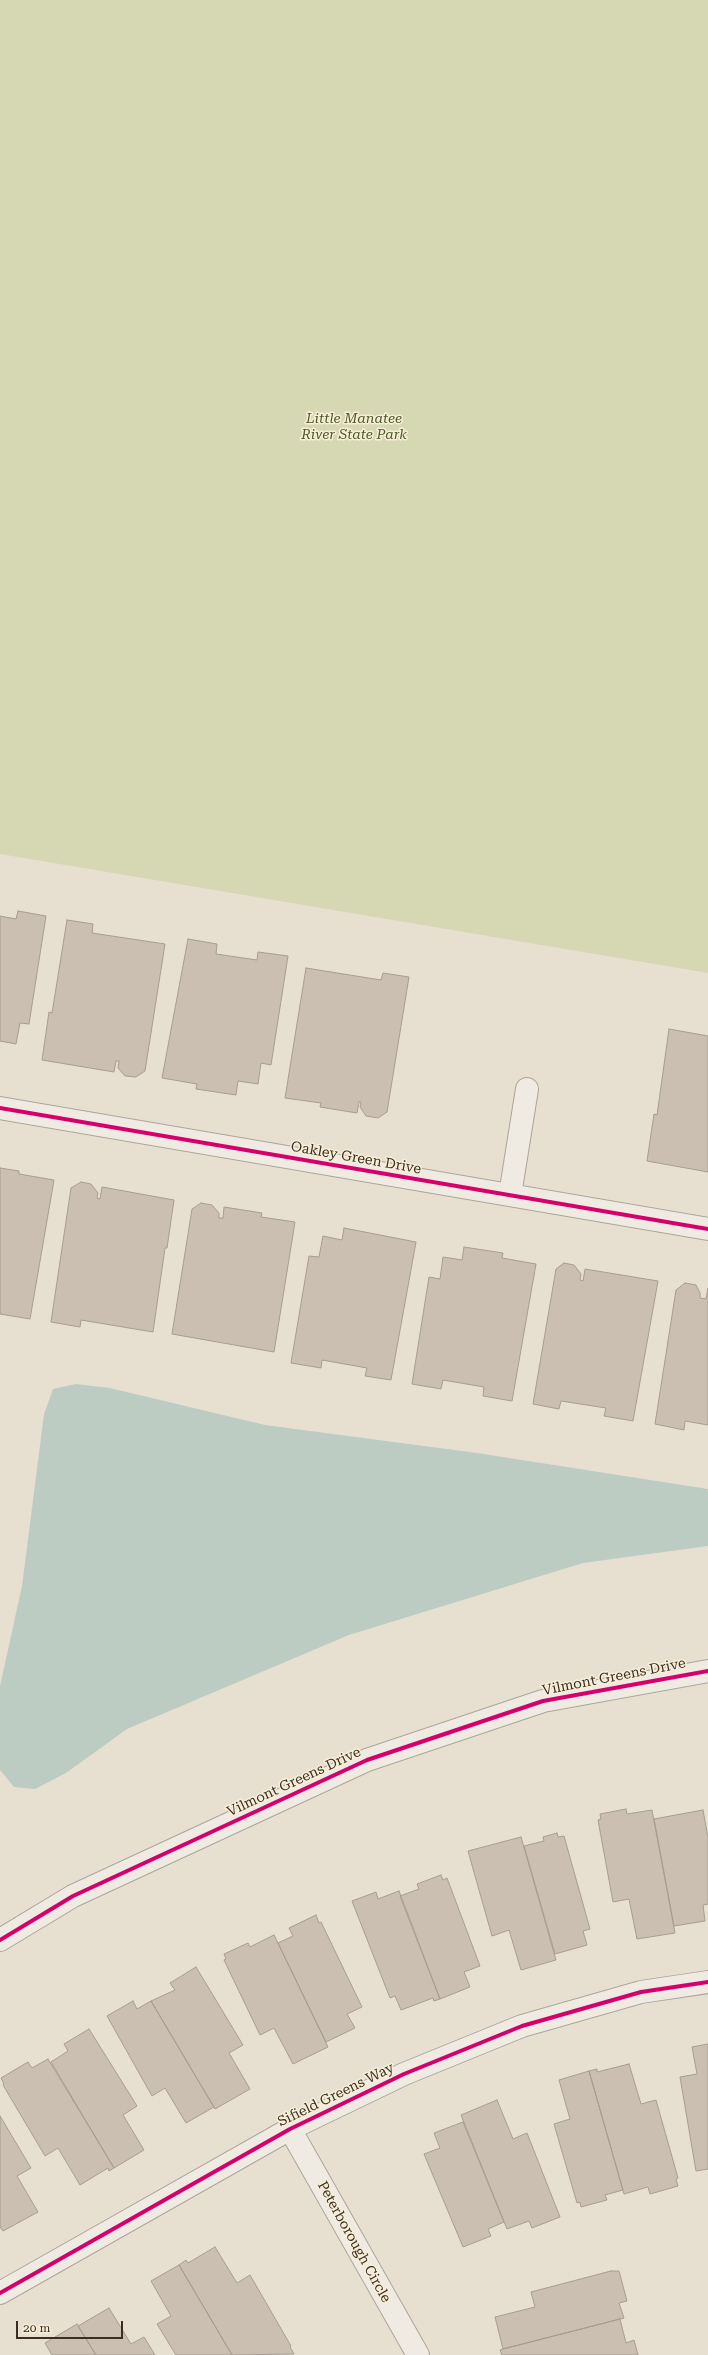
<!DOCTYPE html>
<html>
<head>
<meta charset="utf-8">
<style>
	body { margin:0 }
	#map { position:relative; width:708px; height:2355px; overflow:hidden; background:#e7e0d1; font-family:"Roboto Serif",serif }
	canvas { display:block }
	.scale { position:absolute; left:16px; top:2321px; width:107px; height:18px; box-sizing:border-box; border:2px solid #3d2e20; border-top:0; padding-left:5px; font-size:12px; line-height:14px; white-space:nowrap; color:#3d2e20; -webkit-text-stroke:3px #f7eed8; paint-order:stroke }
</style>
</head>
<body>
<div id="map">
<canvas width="708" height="2355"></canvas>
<div class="scale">20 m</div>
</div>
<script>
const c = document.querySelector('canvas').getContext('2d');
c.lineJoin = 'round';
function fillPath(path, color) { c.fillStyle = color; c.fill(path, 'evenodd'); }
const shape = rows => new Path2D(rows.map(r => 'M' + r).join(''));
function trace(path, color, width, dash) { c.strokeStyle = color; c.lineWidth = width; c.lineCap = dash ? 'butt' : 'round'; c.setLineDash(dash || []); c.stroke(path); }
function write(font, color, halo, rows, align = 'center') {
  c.font = font + ' "Roboto Serif",serif'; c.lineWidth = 3; c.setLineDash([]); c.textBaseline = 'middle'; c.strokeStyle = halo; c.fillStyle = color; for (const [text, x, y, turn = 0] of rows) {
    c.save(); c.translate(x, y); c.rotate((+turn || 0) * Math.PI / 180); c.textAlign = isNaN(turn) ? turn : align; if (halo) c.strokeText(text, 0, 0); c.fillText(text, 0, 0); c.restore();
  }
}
fillPath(shape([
	[0,0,708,0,708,973,0,854]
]), '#d6d7b3');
fillPath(shape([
	[76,1384,110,1388,265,1425,477,1453,708,1489,708,1546,583,1563,349,1635,127,1729,66,1773,35,1789,14,1787,0,1770,0,1686,22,1586,44,1414,53,1389]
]), '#bcccc2');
const building = shape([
	[18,911,46,916,29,1024,20,1023,16,1044,0,1041,0,916,16,919,18,911],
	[67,920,93,924,92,933,165,944,145,1071,136,1077,125,1076,118,1068,119,1061,116,1061,114,1072,42,1060,49,1012,52,1013,67,920],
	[188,939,217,944,216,954,257,960,258,952,288,956,271,1065,261,1063,258,1084,238,1081,236,1095,196,1089,197,1084,162,1078,188,939],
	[306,968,381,980,383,973,409,977,387,1112,378,1118,366,1116,360,1107,361,1102,359,1102,357,1113,320,1107,321,1103,285,1098,306,968],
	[669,1029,708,1036,708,1172,647,1161,654,1114,657,1115,669,1029],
	[0,1168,19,1171,19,1174,54,1180,30,1319,0,1314,0,1168],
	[81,1182,91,1184,98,1193,97,1198,100,1199,102,1187,174,1200,167,1248,165,1248,153,1332,81,1320,80,1327,51,1322,71,1188,81,1182],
	[201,1203,212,1205,219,1213,219,1218,223,1218,224,1207,262,1213,261,1217,295,1222,274,1352,172,1334,192,1209,201,1203],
	[344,1228,416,1242,391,1380,365,1376,367,1368,322,1360,321,1368,291,1363,309,1256,319,1257,323,1236,342,1240,344,1228],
	[464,1247,503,1253,502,1258,536,1264,512,1401,483,1396,484,1387,443,1380,441,1389,412,1384,429,1277,440,1279,443,1257,462,1260,464,1247],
	[564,1263,574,1265,581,1274,580,1280,583,1281,585,1269,658,1281,633,1421,604,1416,606,1408,561,1401,559,1409,533,1404,556,1269,564,1263],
	[685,1283,696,1285,700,1293,700,1298,706,1299,708,1288,708,1425,685,1421,684,1430,655,1424,676,1290,685,1283],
	[626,1809,627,1814,652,1810,675,1933,637,1939,629,1899,613,1902,598,1820,601,1819,600,1814,626,1809],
	[703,1810,708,1838,708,1904,703,1905,705,1921,674,1926,654,1819,703,1810],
	[557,1833,558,1837,564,1836,590,1929,583,1931,587,1945,555,1954,524,1846,544,1841,543,1837,557,1833],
	[521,1837,556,1960,521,1970,509,1930,492,1936,468,1851,521,1837],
	[441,1875,443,1880,447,1878,480,1966,464,1972,470,1987,440,1999,400,1896,419,1889,417,1884,441,1875],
	[399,1891,440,1999,434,2001,433,1998,401,2010,395,1996,390,1998,352,1901,376,1892,378,1899,399,1891],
	[316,1915,319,1923,321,1922,362,2007,347,2014,355,2028,326,2042,278,1943,293,1936,289,1928,316,1915],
	[274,1935,328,2047,293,2064,274,2028,260,2035,224,1960,226,1959,224,1954,248,1943,250,1947,274,1935],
	[196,1967,243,2045,229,2053,250,2089,215,2109,151,2001,175,1990,170,1983,196,1967],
	[133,2001,137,2009,151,2001,214,2107,186,2123,165,2088,152,2096,107,2016,133,2001],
	[89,2029,137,2106,123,2115,144,2150,114,2168,51,2062,68,2051,64,2044,89,2029],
	[708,2044,708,2169,696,2171,680,2077,697,2074,692,2047,708,2044],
	[48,2059,114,2168,109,2171,108,2168,80,2185,58,2148,45,2156,3,2085,4,2084,1,2078,28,2062,32,2068,48,2059],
	[629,2064,641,2104,656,2100,678,2178,676,2179,678,2186,650,2194,648,2187,624,2194,589,2071,597,2069,597,2072,629,2064],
	[589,2071,623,2190,605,2195,607,2200,581,2207,580,2202,577,2203,554,2124,570,2119,559,2080,589,2071],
	[497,2100,513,2139,527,2133,560,2217,532,2228,529,2221,507,2229,461,2115,497,2100],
	[0,2116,31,2168,17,2176,38,2212,3,2231,0,2227,0,2116],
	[463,2122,504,2222,488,2229,491,2236,463,2247,424,2154,440,2148,434,2133,463,2122],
	[215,2247,237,2283,250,2275,291,2346,290,2347,294,2354,232,2355,179,2265,186,2260,188,2263,215,2247],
	[179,2265,232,2355,176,2355,157,2324,171,2316,151,2281,179,2265],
	[611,2271,619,2271,627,2301,619,2303,624,2318,503,2349,495,2317,535,2307,531,2292,611,2271],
	[109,2308,131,2344,144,2337,155,2355,96,2355,78,2326,109,2308],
	[620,2319,626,2343,634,2340,638,2355,502,2355,500,2350,503,2349,620,2319],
	[77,2324,96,2355,52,2355,45,2343,77,2324]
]);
fillPath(building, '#cbbfb2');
trace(building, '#a89c90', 1);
const minor = shape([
	[0,1108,708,1229],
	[510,1195,527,1089],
	[0,1940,73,1896,367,1760,543,1701,708,1671],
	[290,2129,418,2355],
	[0,2293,290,2129,404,2074,522,2026,641,1992,708,1982]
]);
trace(minor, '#ada599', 24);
trace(minor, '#efebe3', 22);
trace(shape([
	[0,1108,708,1229],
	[0,1940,73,1896,367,1760,543,1701,708,1671],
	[0,2293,290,2129,404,2074,522,2026,641,1992,708,1982]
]), '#d6006c', 4);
write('italic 14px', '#4d5a26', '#f7eed8', [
	["Little Manatee",354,419],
	["River State Park",354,435]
]);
write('14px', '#3d2e20', '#f7eed8', [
	["Oakley Green Drive",356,1158,10],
	["Vilmont Greens Drive",614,1677,-11],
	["Vilmont Greens Drive",294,1782,-25],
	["Sifield Greens Way",336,2095,-26],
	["Peterborough Circle",354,2242,61]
]);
</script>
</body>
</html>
